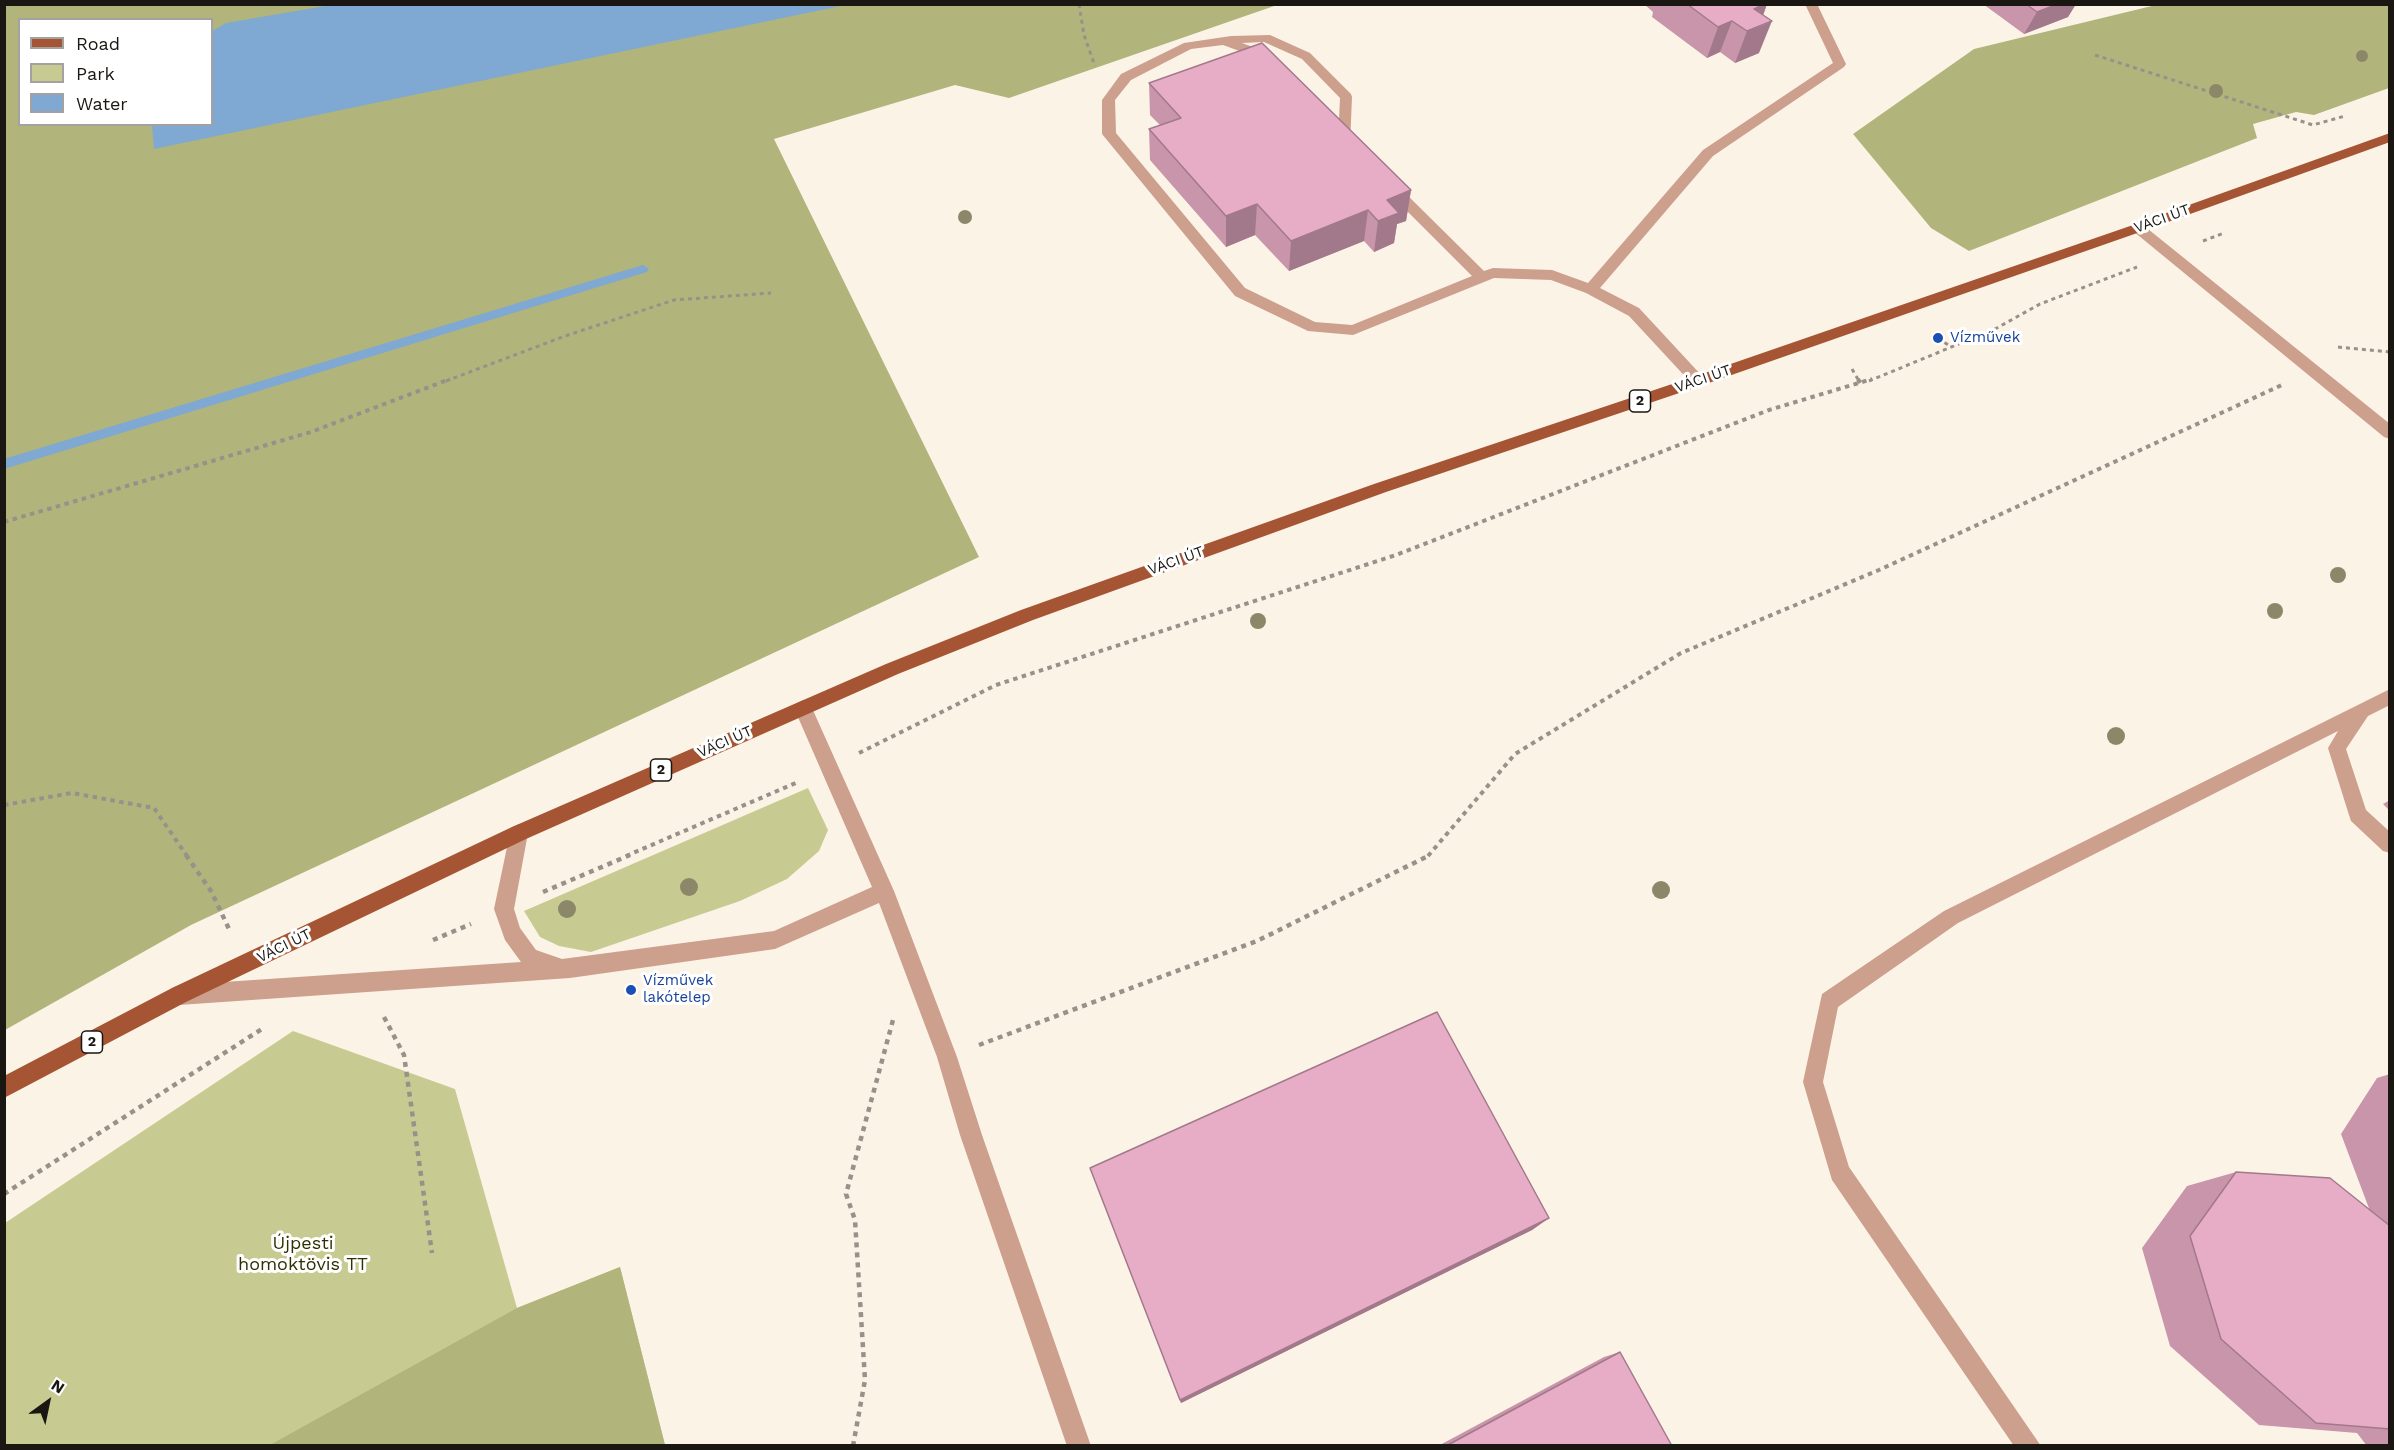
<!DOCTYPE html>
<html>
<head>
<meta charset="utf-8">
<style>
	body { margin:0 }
	#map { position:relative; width:2394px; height:1450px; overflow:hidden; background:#fcf3e7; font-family:"Work Sans",sans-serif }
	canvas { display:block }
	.frame { position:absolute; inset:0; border:6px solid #1a1713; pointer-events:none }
	.legend { position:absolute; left:18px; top:18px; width:195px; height:108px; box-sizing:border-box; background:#fff; border:2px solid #a3a2a1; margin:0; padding:8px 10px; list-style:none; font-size:18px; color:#1a1713 }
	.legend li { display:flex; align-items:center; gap:12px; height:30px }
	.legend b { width:30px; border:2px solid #a3a2a1 }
	.north { position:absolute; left:18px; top:1372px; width:60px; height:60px; -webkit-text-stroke:4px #fff; paint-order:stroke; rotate:33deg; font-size:16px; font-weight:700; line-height:24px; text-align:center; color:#1a1713 }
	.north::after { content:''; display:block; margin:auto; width:21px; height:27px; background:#1a1713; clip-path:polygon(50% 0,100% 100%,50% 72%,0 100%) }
</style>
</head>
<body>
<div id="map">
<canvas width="2394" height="1450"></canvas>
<div class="frame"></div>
<ul class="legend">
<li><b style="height:8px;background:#a55533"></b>Road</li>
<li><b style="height:16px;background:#c7cb92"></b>Park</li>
<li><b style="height:16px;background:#7fa8d2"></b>Water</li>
</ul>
<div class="north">N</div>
</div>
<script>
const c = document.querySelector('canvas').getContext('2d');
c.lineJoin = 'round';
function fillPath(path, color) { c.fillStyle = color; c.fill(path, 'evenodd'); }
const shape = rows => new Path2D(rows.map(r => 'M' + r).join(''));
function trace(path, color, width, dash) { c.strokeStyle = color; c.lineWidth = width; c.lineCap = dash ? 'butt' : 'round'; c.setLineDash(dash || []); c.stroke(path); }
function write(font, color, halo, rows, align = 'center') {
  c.font = font + ' "Work Sans",sans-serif'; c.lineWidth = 6; c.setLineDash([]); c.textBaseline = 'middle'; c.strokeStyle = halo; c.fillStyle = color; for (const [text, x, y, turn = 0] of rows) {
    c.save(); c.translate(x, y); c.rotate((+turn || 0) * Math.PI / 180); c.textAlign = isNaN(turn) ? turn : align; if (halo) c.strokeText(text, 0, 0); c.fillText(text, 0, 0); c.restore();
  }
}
fillPath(shape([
	[808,788,828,830,819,851,787,879,740,901,591,952,559,946,540,937,524,911],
	[293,1031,455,1089,517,1308,620,1267,665,1445,5,1446,5,1223]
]), '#c7cb92');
fillPath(shape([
	[5,5,1277,5,1009,98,955,85,774,139,979,557,191,925,5,1030],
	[20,20,212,20,212,124,20,124],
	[2156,5,2389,5,2389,88,2314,115,2296,112,2253,124,2257,138,1969,251,1931,228,1853,134,1974,49],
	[620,1267,665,1445,270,1445,517,1308]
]), '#b1b57c');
fillPath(shape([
	[331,5,332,4,845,5,154,149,152,125,212,124,212,31,226,23]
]), '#7fa8d2');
fillPath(shape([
	[643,265,649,269,647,272,4,469,4,459,643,265]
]), '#7fa8d2');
trace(shape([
	[1079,4,1084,35,1095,66],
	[2095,55,2313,125,2345,116],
	[2203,241,2224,233],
	[1938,338,1951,347],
	[2338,347,2390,352],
	[1852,369,1859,381],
	[446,381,565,336,674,300,771,293],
	[1869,381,1995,329,2040,304,2137,267]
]), '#989189', 3, [4, 4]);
trace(shape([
	[1858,379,1861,384],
	[4,522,311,432,450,379],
	[859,753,996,685,1396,555,1769,410,1872,379],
	[4,805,72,793,154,808,187,856],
	[626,856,798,782],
	[1428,856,1515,754,1681,653,1879,570,2282,385]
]), '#989189', 4, [4.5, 4.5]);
trace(shape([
	[186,855,211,891,230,931],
	[543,892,630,855],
	[433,940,471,924],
	[384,1017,404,1055,432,1253],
	[979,1045,1257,941,1430,855],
	[4,1194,265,1027],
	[853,1446,865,1380,855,1220,846,1194,893,1020]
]), '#989189', 4.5, [5, 5]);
fillPath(shape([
	[1805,4,1817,4,1846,64,1844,67,1713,156,1600,288,1639,308,1703,377,1706,381,1703,385,1698,387,1693,385,1629,316,1586,293,1551,280,1494,278,1353,335,1308,331,1235,296,1102,134,1102,100,1121,74,1184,43,1231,36,1270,35,1310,53,1351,94,1352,97,1350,145,1340,145,1338,142,1340,98,1302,59,1264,42,1242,43,1261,50,1271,62,1269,65,1261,65,1253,56,1223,45,1191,49,1131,80,1115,100,1116,133,1245,288,1315,322,1352,325,1472,276,1386,190,1384,187,1386,184,1391,182,1396,184,1484,271,1493,268,1552,270,1588,283,1703,150,1833,63,1805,4],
	[2138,223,2143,225,2390,424,2390,439,2384,437,2133,231,2131,228,2138,223],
	[2390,689,2390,705,2368,716,2346,749,2366,810,2390,832,2390,853,2383,851,2351,821,2349,815,2328,748,2338,731,1958,923,1838,1007,1823,1082,1849,1167,2041,1446,2014,1446,1832,1180,1803,1082,1822,994,1944,911,2390,689],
	[803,700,809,703,812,708,894,891,957,1057,982,1135,1091,1446,1067,1446,960,1135,937,1057,879,903,775,949,570,978,179,1005,172,1002,169,995,172,988,179,985,521,962,505,940,494,909,510,833,512,827,519,824,526,827,528,833,514,909,520,928,536,950,562,959,774,931,872,887,794,708,797,703,803,700]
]), '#cd9f8d');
fillPath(shape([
	[2390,133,2390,142,2143,231,1703,385,1386,492,1033,620,898,674,526,839,186,1002,4,1098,4,1076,172,988,512,827,886,664,1021,610,1374,484,1693,377,2133,225,2390,133]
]), '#a55533');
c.fillStyle = '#8b886a';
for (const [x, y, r] of [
	[2362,56,6],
	[2216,91,7],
	[965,217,7],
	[2338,575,8],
	[2275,611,8],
	[1258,621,8],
	[2116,736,9],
	[689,887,9],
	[1661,890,9],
	[567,909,9]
]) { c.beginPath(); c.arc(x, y, r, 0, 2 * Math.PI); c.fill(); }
fillPath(shape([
	[1644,4,1767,4,1763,15,1759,53,1735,63,1720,52,1707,58,1652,17,1653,12],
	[1983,4,2076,4,2068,17,2024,34],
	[1149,83,1411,190,1406,221,1397,224,1394,243,1374,252,1364,241,1289,271,1255,235,1226,247,1150,160,1149,129,1160,125,1150,115],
	[2390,800,2390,811,2383,804],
	[2390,1074,2390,1446,2367,1446,2357,1433,2259,1425,2170,1346,2142,1248,2187,1186,2236,1172,2370,1211,2341,1134,2377,1078],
	[1090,1168,1549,1218,1532,1230,1181,1403],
	[1620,1352,1672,1446,1438,1446,1604,1357]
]), '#c895aa');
fillPath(shape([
	[1765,4,1767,4,1759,27,1772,21,1759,53,1735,63,1747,31,1754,9],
	[2058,4,2076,4,2068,17,2024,34,2037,12],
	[1732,21,1720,52,1707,58,1718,27],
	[1411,190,1406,221,1397,224,1394,243,1374,252,1378,221,1387,200],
	[1257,204,1255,235,1226,247,1226,216],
	[1368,210,1364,241,1289,271,1291,241],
	[1549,1218,1532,1230,1181,1403,1180,1400]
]), '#a2798b');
const building = shape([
	[1687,4,1765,4,1754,9,1772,21,1747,31,1732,21,1718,27,1687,4],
	[2026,4,2058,4,2037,12,2026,4],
	[1262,43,1411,190,1387,200,1399,213,1378,221,1368,210,1291,241,1257,204,1226,216,1149,129,1181,118,1149,83,1262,43],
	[1437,1012,1549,1218,1180,1400,1090,1168,1437,1012],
	[2236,1172,2330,1178,2390,1226,2390,1429,2316,1423,2221,1339,2190,1236,2236,1172],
	[1620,1352,1672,1446,1446,1446,1620,1352]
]);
fillPath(building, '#e8adc6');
trace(building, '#a2798b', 1.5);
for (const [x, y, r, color] of [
	[1938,338,6,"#1a4fb4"],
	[631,990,6,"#1a4fb4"]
]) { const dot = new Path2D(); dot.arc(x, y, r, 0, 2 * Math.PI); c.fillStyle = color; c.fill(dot); trace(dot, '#fff', 2); }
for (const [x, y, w] of [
	[1640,401,21],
	[661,770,21],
	[92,1042,21]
]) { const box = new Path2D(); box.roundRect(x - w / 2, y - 11, w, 22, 4.5); c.fillStyle = '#fff'; c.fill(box); trace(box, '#1a1713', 1.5); }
write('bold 14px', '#1a1713', null, [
	["2",1640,401],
	["2",661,770],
	["2",92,1042]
]);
write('15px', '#1a1713', '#fff', [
	["VÁCI ÚT",2162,219,-20],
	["VÁCI ÚT",1703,379,-19],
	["VÁCI ÚT",1176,561,-20],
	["VÁCI ÚT",725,742,-24],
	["VÁCI ÚT",284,946,-26]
]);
write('15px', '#164399', '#fff', [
	["Vízművek",1950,338],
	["Vízművek",643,981],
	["lakótelep",643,998]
], 'left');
write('18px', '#2f3103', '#fff', [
	["Újpesti",303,1244],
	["homoktövis TT",303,1265]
]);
</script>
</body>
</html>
